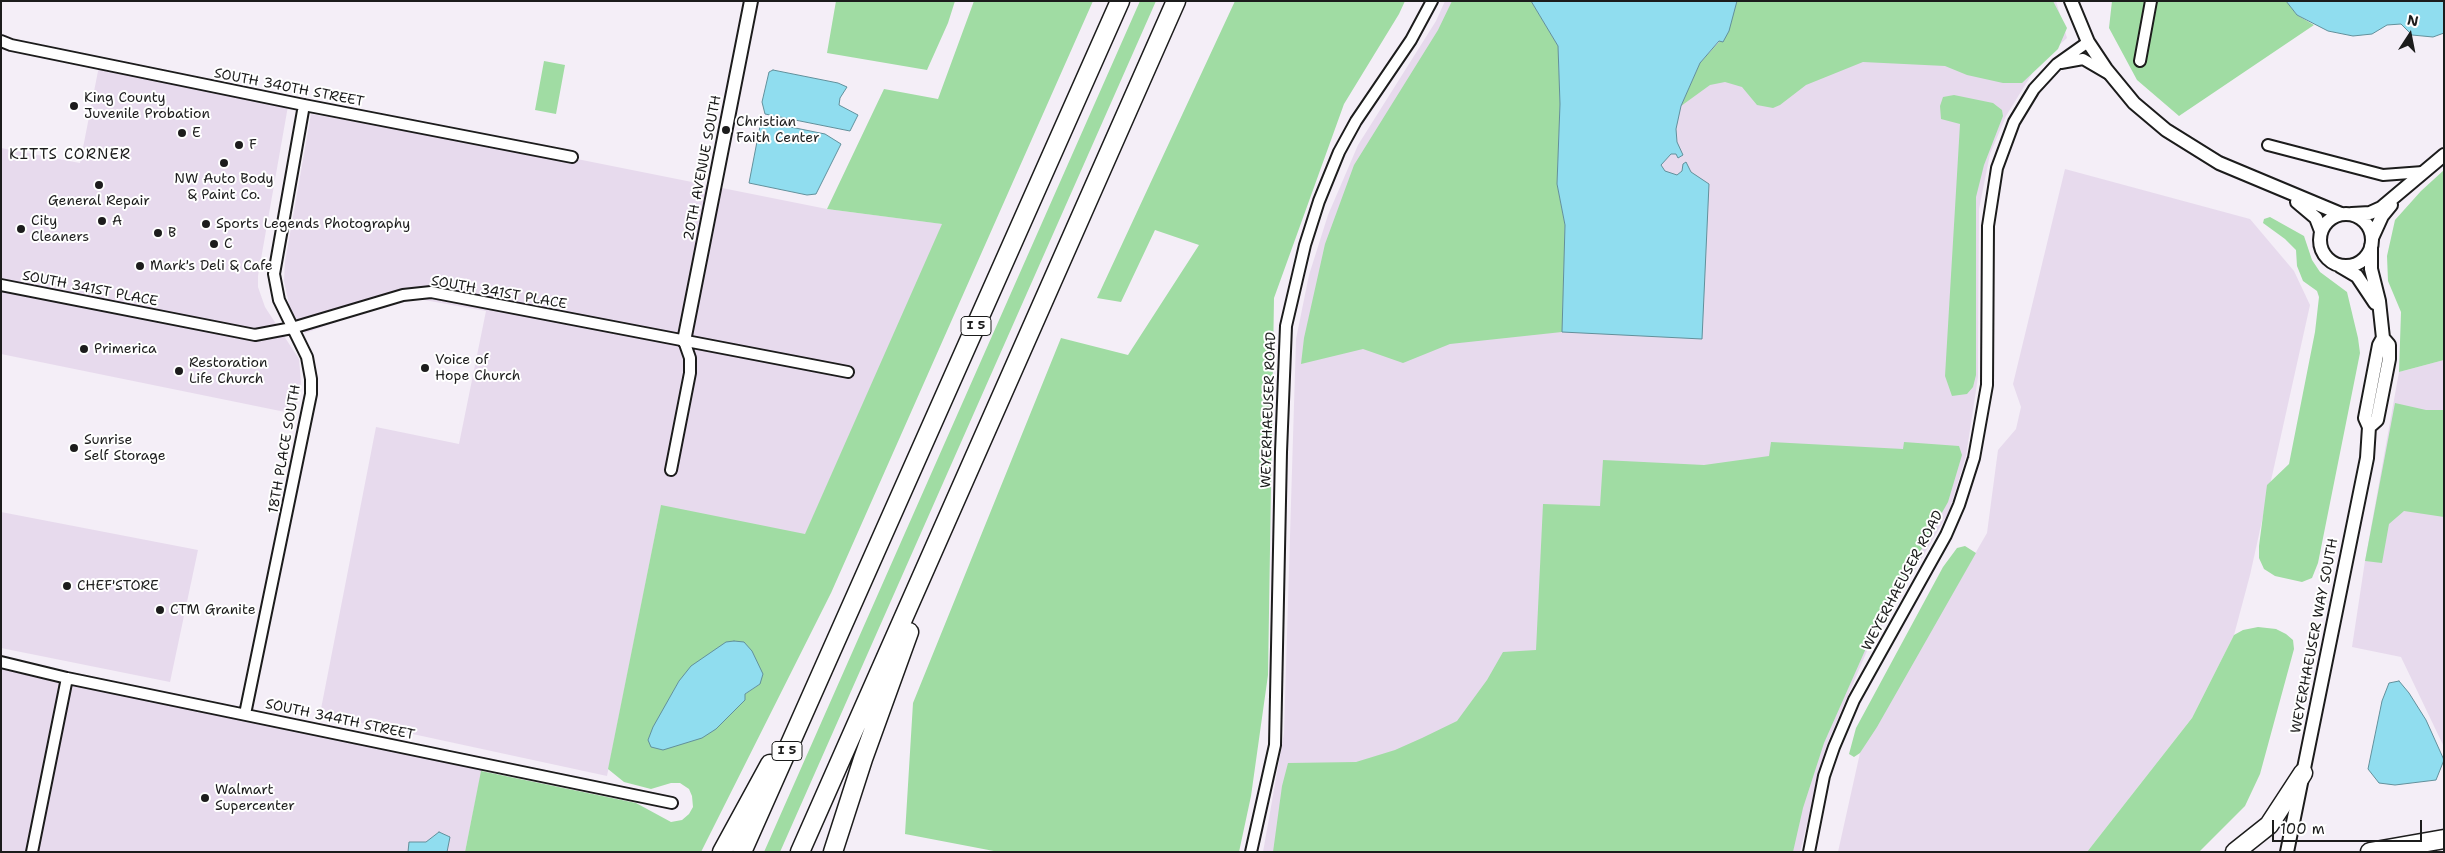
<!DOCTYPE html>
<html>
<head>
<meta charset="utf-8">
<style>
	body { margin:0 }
	#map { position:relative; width:2445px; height:853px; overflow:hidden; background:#f4eef7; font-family:"Shantell Sans",sans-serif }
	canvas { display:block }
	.frame { position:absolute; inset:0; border:2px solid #1c1c1c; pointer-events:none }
	.north { position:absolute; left:2385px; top:10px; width:50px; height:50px; -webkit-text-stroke:4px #fff; paint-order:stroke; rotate:11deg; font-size:14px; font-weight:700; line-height:20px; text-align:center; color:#1c1c1c }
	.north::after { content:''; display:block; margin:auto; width:18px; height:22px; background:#1c1c1c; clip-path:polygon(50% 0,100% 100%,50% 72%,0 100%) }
	.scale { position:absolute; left:2272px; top:820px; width:150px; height:22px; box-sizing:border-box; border:2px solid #1c1c1c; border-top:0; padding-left:6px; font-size:15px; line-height:18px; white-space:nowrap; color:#1c1c1c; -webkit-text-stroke:4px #fff; paint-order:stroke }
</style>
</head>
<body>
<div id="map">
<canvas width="2445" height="853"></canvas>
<div class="frame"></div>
<div class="north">N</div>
<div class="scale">100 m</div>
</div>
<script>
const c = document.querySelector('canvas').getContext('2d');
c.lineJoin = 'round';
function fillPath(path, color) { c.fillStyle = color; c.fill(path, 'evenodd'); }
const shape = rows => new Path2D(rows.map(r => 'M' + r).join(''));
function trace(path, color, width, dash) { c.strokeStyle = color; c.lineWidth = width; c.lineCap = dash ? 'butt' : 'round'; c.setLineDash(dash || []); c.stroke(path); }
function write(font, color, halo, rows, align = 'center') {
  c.font = font + ' "Shantell Sans",sans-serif'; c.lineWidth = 4; c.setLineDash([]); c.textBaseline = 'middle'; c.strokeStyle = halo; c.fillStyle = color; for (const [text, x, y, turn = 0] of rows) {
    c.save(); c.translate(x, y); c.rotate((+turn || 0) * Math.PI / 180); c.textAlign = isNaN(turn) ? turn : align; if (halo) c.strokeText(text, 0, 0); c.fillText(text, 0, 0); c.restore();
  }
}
fillPath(shape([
	[1445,1,2056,1,2067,38,2038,64,2006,116,1990,154,1979,209,1978,377,1966,456,1949,512,1867,651,1827,744,1800,852,1263,852,1284,733,1296,339,1309,275,1328,215,1358,145,1436,21],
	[99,66,288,106,258,276,258,287,265,307,299,359,301,382,295,414,1,354,1,148,80,163],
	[311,114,582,160,827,209,943,224,805,535,661,506,607,776,320,714,376,427,459,444,486,311,413,298,402,299,305,333,290,309,284,281,285,262],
	[2065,169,2250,219,2294,271,2310,305,2250,575,2234,635,2192,718,2087,852,1838,852,1860,753,1987,533,1998,450,2016,429,2021,407,2013,384],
	[2444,360,2444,747,2401,657,2352,647,2365,561,2399,372],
	[1,512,198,550,170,682,1,648],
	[1,662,483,764,465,852,1,852]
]), '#e7daed');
fillPath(shape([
	[836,1,955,1,948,23,927,70,827,53],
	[974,1,1093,1,831,593,701,852,465,852,481,771,636,803,671,822,682,820,689,814,693,807,692,796,689,789,680,783,671,783,651,789,624,782,608,769,661,505,805,534,942,224,827,209,884,89,938,99],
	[679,681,760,684,745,694,648,740],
	[1140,1,1156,1,780,852,764,852],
	[1235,1,1405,1,1399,14,1344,104,1274,298,1268,675,1251,796,1239,852,999,852,905,834,913,703,1061,338,1128,355,1199,245,1155,230,1121,302,1097,298],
	[1452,1,1531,1,1558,46,1560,104,1557,184,1565,225,1562,332,1450,344,1403,363,1363,349,1301,364,1304,338,1325,244,1354,165,1438,30],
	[1737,1,2053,1,2067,28,2058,49,2022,83,2003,83,1967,75,1945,66,1863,62,1806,85,1780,105,1773,108,1757,105,1742,87,1725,82,1710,85,1681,106,1700,63,1720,41,1723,42],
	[2112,1,2286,1,2297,15,2314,25,2179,116,2137,80,2109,28],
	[544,61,565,65,556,114,535,110],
	[1954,95,1993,103,2002,110,2003,116,1984,165,1976,197,1976,375,1973,387,1967,394,1952,396,1945,376,1960,124,1941,119,1940,106,1943,97],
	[2444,170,2444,360,2399,372,2401,312,2388,281,2387,256,2395,220,2421,191],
	[2270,217,2304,236,2312,260,2320,272,2347,292,2358,338,2360,353,2318,563,2312,578,2302,582,2275,576,2264,569,2259,558,2259,546,2267,485,2289,464,2315,332,2319,297,2317,291,2303,281,2297,266,2296,250,2285,239,2263,223,2264,219],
	[2395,403,2426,410,2444,410,2444,517,2404,511,2389,524,2382,563,2365,561],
	[1771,442,1903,449,1904,442,1959,446,1962,455,1948,502,1867,646,1824,743,1803,808,1793,852,1273,852,1282,786,1288,763,1356,762,1395,750,1422,738,1457,721,1487,680,1503,652,1536,650,1543,504,1600,506,1603,460,1704,465,1769,456],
	[1965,546,1976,553,1877,727,1860,753,1854,757,1849,754,1856,728,1943,567,1957,548],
	[2258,627,2276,629,2286,634,2293,640,2294,649,2260,774,2245,806,2199,852,2087,852,2192,718,2234,635,2243,630]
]), '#a0dca3');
const water = shape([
	[1531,1,1737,1,1729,31,1723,42,1719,41,1700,63,1681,106,1676,129,1677,142,1683,155,1678,158,1676,154,1671,154,1661,165,1665,171,1677,175,1682,171,1683,164,1686,162,1691,172,1709,184,1702,339,1562,332,1565,225,1557,184,1560,104,1558,46,1531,1],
	[2286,1,2444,1,2444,33,2433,37,2412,35,2401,24,2387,25,2372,34,2353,36,2328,31,2297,15,2286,1],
	[773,70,838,83,847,87,840,98,839,105,858,115,850,131,765,114,762,102,769,72,773,70],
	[761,121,825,134,841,144,816,194,807,195,749,183,761,121],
	[734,641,744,642,752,651,763,674,760,684,745,694,745,700,716,729,702,738,663,750,651,747,648,740,653,727,679,681,691,666,726,642,734,641],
	[2399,681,2409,693,2426,720,2444,760,2436,780,2395,785,2379,783,2368,769,2382,701,2389,683,2399,681],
	[439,832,450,837,447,852,408,852,409,842,426,842,439,832]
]);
fillPath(water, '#90ddef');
trace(water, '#62909b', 1);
const minor = shape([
	[1,41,11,45,304,105,572,157],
	[2140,61,2151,1],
	[2061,63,2083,59,2107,73],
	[2268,145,2383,175,2423,172],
	[1,285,255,335,292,328,403,295,431,292,848,372],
	[671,470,690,373,690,358,684,341],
	[1,662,67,678,672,803],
	[245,714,311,394,311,379,307,357,279,300,274,274,304,105],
	[32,852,67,678],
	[1251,852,1275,745,1281,452,1286,326,1305,245,1319,201,1339,152,1356,121,1411,40,1432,1],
	[1809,852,1824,776,1834,747,1854,700,1946,535,1959,505,1974,458,1987,385,1988,226,1997,168,2014,122,2034,89,2057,64,2088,42]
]);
const tertiary = shape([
	[2071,1,2088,42,2106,69,2134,103,2166,130,2219,163,2341,214],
	[2297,202,2316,218,2321,231],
	[2352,214,2370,213,2381,208,2444,155],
	'2320 240a26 26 0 1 1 52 0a26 26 0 1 1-52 0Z',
	[2372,238,2382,216,2391,205],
	[2340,266,2357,276,2375,303],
	[684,341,751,1],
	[2369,427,2377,420,2389,359,2389,345,2383,338],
	[2287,852,2367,458,2369,427,2365,418,2379,345,2383,338,2379,301,2371,269,2371,246]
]);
const motorway = shape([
	[722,852,770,764],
	[742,852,1120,1],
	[800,852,1176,1],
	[833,852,863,759,909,632],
	[2235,852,2269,825,2303,773],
	[2370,852,2444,839]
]);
trace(minor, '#1c1c1c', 14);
trace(tertiary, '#1c1c1c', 16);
trace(motorway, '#1c1c1c', 21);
trace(minor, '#fff', 10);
trace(tertiary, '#fff', 12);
trace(motorway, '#fff', 18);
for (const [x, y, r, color] of [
	[74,106,5,"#1c1c1c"],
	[726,130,5,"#1c1c1c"],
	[182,133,5,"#1c1c1c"],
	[239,145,5,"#1c1c1c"],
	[224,163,5,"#1c1c1c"],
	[99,185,5,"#1c1c1c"],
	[102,221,5,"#1c1c1c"],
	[206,224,5,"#1c1c1c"],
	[21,229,5,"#1c1c1c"],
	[158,233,5,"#1c1c1c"],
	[214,244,5,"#1c1c1c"],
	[140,266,5,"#1c1c1c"],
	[84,349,5,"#1c1c1c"],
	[425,368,5,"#1c1c1c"],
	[179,371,5,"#1c1c1c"],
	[74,448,5,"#1c1c1c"],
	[67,586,5,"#1c1c1c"],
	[160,610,5,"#1c1c1c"],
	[205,798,5,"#1c1c1c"]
]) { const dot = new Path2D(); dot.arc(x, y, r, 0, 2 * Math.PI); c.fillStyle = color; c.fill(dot); trace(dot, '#fff', 2); }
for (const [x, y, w] of [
	[976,326,30],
	[787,751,30]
]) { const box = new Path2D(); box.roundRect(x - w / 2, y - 9.5, w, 19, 4); c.fillStyle = '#fff'; c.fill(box); trace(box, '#1c1c1c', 1); }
write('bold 12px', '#1c1c1c', null, [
	["I 5",976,326],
	["I 5",787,751]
]);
write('14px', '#1c1c1c', '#fff', [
	["SOUTH 340TH STREET",289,88,11],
	["20TH AVENUE SOUTH",703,168,-79],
	["SOUTH 341ST PLACE",90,289,11],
	["SOUTH 341ST PLACE",499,293,10],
	["WEYERHAEUSER ROAD",1269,410,-88],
	["18TH PLACE SOUTH",285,449,-80],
	["WEYERHAEUSER ROAD",1903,581,-62],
	["WEYERHAEUSER WAY SOUTH",2315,636,-79],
	["SOUTH 344TH STREET",340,720,12]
]);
write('14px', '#1c1c1c', '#fff', [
	["King County",84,98],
	["Juvenile Probation",84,114],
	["Christian",736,122],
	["Faith Center",736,138],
	["E",192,133],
	["F",249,145],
	["NW Auto Body",224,179,"center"],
	["& Paint Co.",224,195,"center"],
	["General Repair",99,201,"center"],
	["City",31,221],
	["Cleaners",31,237],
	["A",112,221],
	["Sports Legends Photography",216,224],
	["B",168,233],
	["C",224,244],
	["Mark's Deli & Cafe",150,266],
	["Primerica",94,349],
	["Voice of",435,360],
	["Hope Church",435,376],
	["Restoration",189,363],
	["Life Church",189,379],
	["Sunrise",84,440],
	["Self Storage",84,456],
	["CHEF'STORE",77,586],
	["CTM Granite",170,610],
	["Walmart",215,790],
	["Supercenter",215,806]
], 'left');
c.letterSpacing = '1px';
write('15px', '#1c1c1c', '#fff', [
	["KITTS CORNER",70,155]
]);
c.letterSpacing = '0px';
</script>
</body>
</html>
